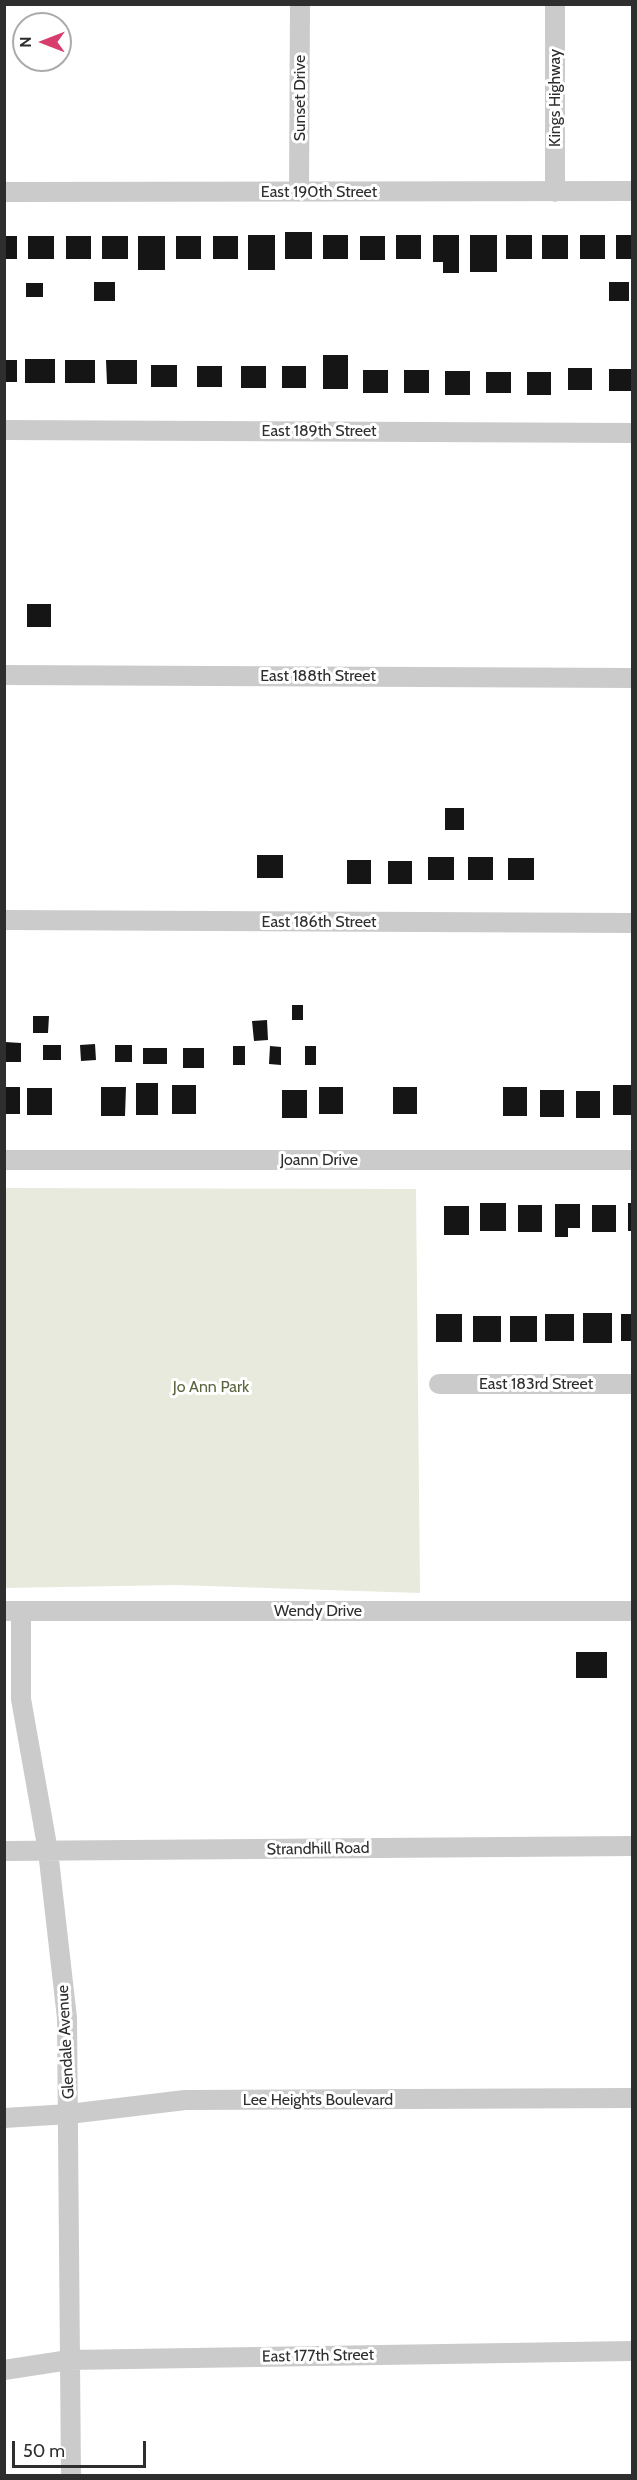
<!DOCTYPE html>
<html>
<head>
<meta charset="utf-8">
<style>
	body { margin:0 }
	#map { position:relative; width:637px; height:2480px; overflow:hidden; background:#fff; font-family:Cabin,sans-serif }
	canvas { display:block }
	.frame { position:absolute; inset:0; border:6px solid #2e2e2e; pointer-events:none }
	.north { position:absolute; left:12px; top:12px; width:60px; height:60px; box-sizing:border-box; background:#fff; border:2px solid #ababab; border-radius:50%; rotate:270deg; font-size:16px; font-weight:700; line-height:24px; text-align:center; color:#2e2e2e }
	.north::after { content:''; display:block; margin:auto; width:21px; height:27px; background:#d73e6d; clip-path:polygon(50% 0,100% 100%,50% 72%,0 100%) }
	.scale { position:absolute; left:12px; top:2441px; width:134px; height:27px; box-sizing:border-box; border:3px solid #2e2e2e; border-top:0; padding-left:8px; font-size:18px; line-height:21px; white-space:nowrap; color:#2e2e2e; -webkit-text-stroke:4px #fff; paint-order:stroke }
</style>
</head>
<body>
<div id="map">
<canvas width="637" height="2480"></canvas>
<div class="frame"></div>
<div class="north">N</div>
<div class="scale">50 m</div>
</div>
<script>
const c = document.querySelector('canvas').getContext('2d');
c.lineJoin = 'round';
function fillPath(path, color) { c.fillStyle = color; c.fill(path, 'evenodd'); }
const shape = rows => new Path2D(rows.map(r => 'M' + r).join(''));
function trace(path, color, width, dash) { c.strokeStyle = color; c.lineWidth = width; c.lineCap = dash ? 'butt' : 'round'; c.setLineDash(dash || []); c.stroke(path); }
function write(font, color, halo, rows, align = 'center') {
  c.font = font + ' Cabin,sans-serif'; c.lineWidth = 6; c.setLineDash([]); c.textBaseline = 'middle'; c.strokeStyle = halo; c.fillStyle = color; for (const [text, x, y, turn = 0] of rows) {
    c.save(); c.translate(x, y); c.rotate((+turn || 0) * Math.PI / 180); c.textAlign = isNaN(turn) ? turn : align; if (halo) c.strokeText(text, 0, 0); c.fillText(text, 0, 0); c.restore();
  }
}
fillPath(shape([
	[4,1188,416,1189,420,1593,176,1585,5,1588]
]), '#e7eadc');
fillPath(shape([
	[285,232,312,232,312,259,285,259],
	[248,235,275,235,275,270,248,270],
	[323,235,348,235,348,259,323,259],
	[396,235,421,235,421,259,396,259],
	[433,235,459,235,459,273,443,273,443,262,433,262],
	[470,235,497,235,497,272,470,272],
	[506,235,532,235,532,259,506,259],
	[542,235,568,235,568,259,542,259],
	[580,235,605,235,605,259,580,259],
	[616,235,632,235,632,259,616,259],
	[4,236,17,236,17,259,4,259],
	[28,236,54,236,54,259,28,259],
	[66,236,91,236,91,259,66,259],
	[102,236,128,236,128,259,102,259],
	[138,236,165,236,165,270,138,270],
	[176,236,201,236,201,259,176,259],
	[213,236,238,236,238,259,213,259],
	[360,236,385,236,385,260,360,260],
	[94,282,115,282,115,301,94,301],
	[609,282,629,282,629,301,609,301],
	[26,283,43,283,43,297,26,297],
	[323,355,348,355,348,389,323,389],
	[25,359,55,359,55,383,25,383],
	[4,360,17,360,17,382,4,382],
	[65,360,95,360,95,383,65,383],
	[106,360,137,360,137,384,107,384],
	[151,365,177,365,177,387,151,387],
	[197,366,222,366,222,387,197,387],
	[241,366,266,366,266,388,241,388],
	[282,366,306,366,306,388,282,388],
	[568,368,592,368,592,390,568,390],
	[609,369,632,369,632,391,609,391],
	[363,370,388,370,388,393,363,393],
	[404,370,429,370,429,393,404,393],
	[445,371,470,371,470,395,445,395],
	[486,372,511,372,511,393,486,393],
	[527,372,551,372,551,395,527,395],
	[27,604,51,604,51,627,27,627],
	[445,808,464,808,464,830,445,830],
	[257,855,283,855,283,878,257,878],
	[428,857,454,857,454,880,428,880],
	[468,857,493,857,493,880,468,880],
	[508,858,534,858,534,880,508,880],
	[347,860,371,860,371,884,347,884],
	[388,861,412,861,412,884,388,884],
	[292,1005,303,1005,303,1020,292,1020],
	[33,1016,49,1016,48,1033,33,1033],
	[267,1020,268,1040,254,1041,252,1021],
	[5,1042,21,1043,21,1062,4,1062],
	[95,1044,96,1060,81,1061,80,1045],
	[43,1045,61,1045,61,1060,43,1060],
	[115,1045,132,1045,132,1062,115,1062],
	[233,1046,245,1046,245,1065,233,1065],
	[270,1046,281,1047,281,1065,269,1064],
	[305,1046,316,1046,316,1065,305,1065],
	[143,1048,167,1048,167,1064,143,1064],
	[183,1048,204,1048,204,1068,183,1068],
	[136,1083,158,1083,158,1115,136,1115],
	[172,1085,196,1085,196,1114,172,1114],
	[613,1085,632,1085,632,1115,613,1115],
	[4,1087,20,1087,20,1114,4,1114],
	[101,1087,126,1087,125,1116,101,1116],
	[319,1087,343,1087,343,1114,319,1114],
	[393,1087,417,1087,417,1114,393,1114],
	[503,1087,527,1087,527,1116,503,1116],
	[27,1088,52,1088,52,1115,27,1115],
	[282,1090,307,1090,307,1118,282,1118],
	[540,1090,564,1090,564,1117,540,1117],
	[576,1091,600,1091,600,1118,576,1118],
	[480,1203,506,1203,506,1231,480,1231],
	[628,1203,632,1203,632,1231,628,1231],
	[555,1204,580,1204,580,1228,568,1228,568,1237,555,1237],
	[518,1205,542,1205,542,1232,518,1232],
	[592,1205,616,1205,616,1232,592,1232],
	[444,1206,469,1206,469,1235,444,1235],
	[583,1313,612,1313,612,1343,583,1343],
	[436,1314,462,1314,462,1342,436,1342],
	[545,1314,574,1314,574,1341,545,1341],
	[621,1314,632,1314,632,1341,621,1341],
	[473,1316,501,1316,501,1342,473,1342],
	[510,1316,537,1316,537,1342,510,1342],
	[576,1652,607,1652,607,1678,576,1678]
]), '#151515');
trace(shape([
	[555,4,555,192],
	[4,192,632,191],
	[299,192,300,4],
	[4,430,632,433],
	[4,675,632,678],
	[4,920,632,923],
	[4,1160,632,1160],
	[439,1384,632,1384],
	[4,1611,632,1611],
	[21,1611,21,1699,48,1851,67,2018,71,2476],
	[4,1851,632,1846],
	[4,2118,69,2114,185,2100,632,2098],
	[4,2370,69,2360,632,2351]
]), '#cbcbcb', 20);
write('16px', '#2e2e2e', '#fff', [
	["Sunset Drive",300,98,-90],
	["Kings Highway",555,98,-90],
	["East 190th Street",319,192],
	["East 189th Street",319,431],
	["East 188th Street",318,676],
	["East 186th Street",319,922],
	["Joann Drive",319,1160],
	["East 183rd Street",536,1384],
	["Wendy Drive",318,1611],
	["Strandhill Road",318,1849,-1],
	["Glendale Avenue",66,2042,-93],
	["Lee Heights Boulevard",318,2100],
	["East 177th Street",318,2356,-1]
]);
write('16px', '#5a653f', '#fff', [
	["Jo Ann Park",211,1387]
]);
</script>
</body>
</html>
